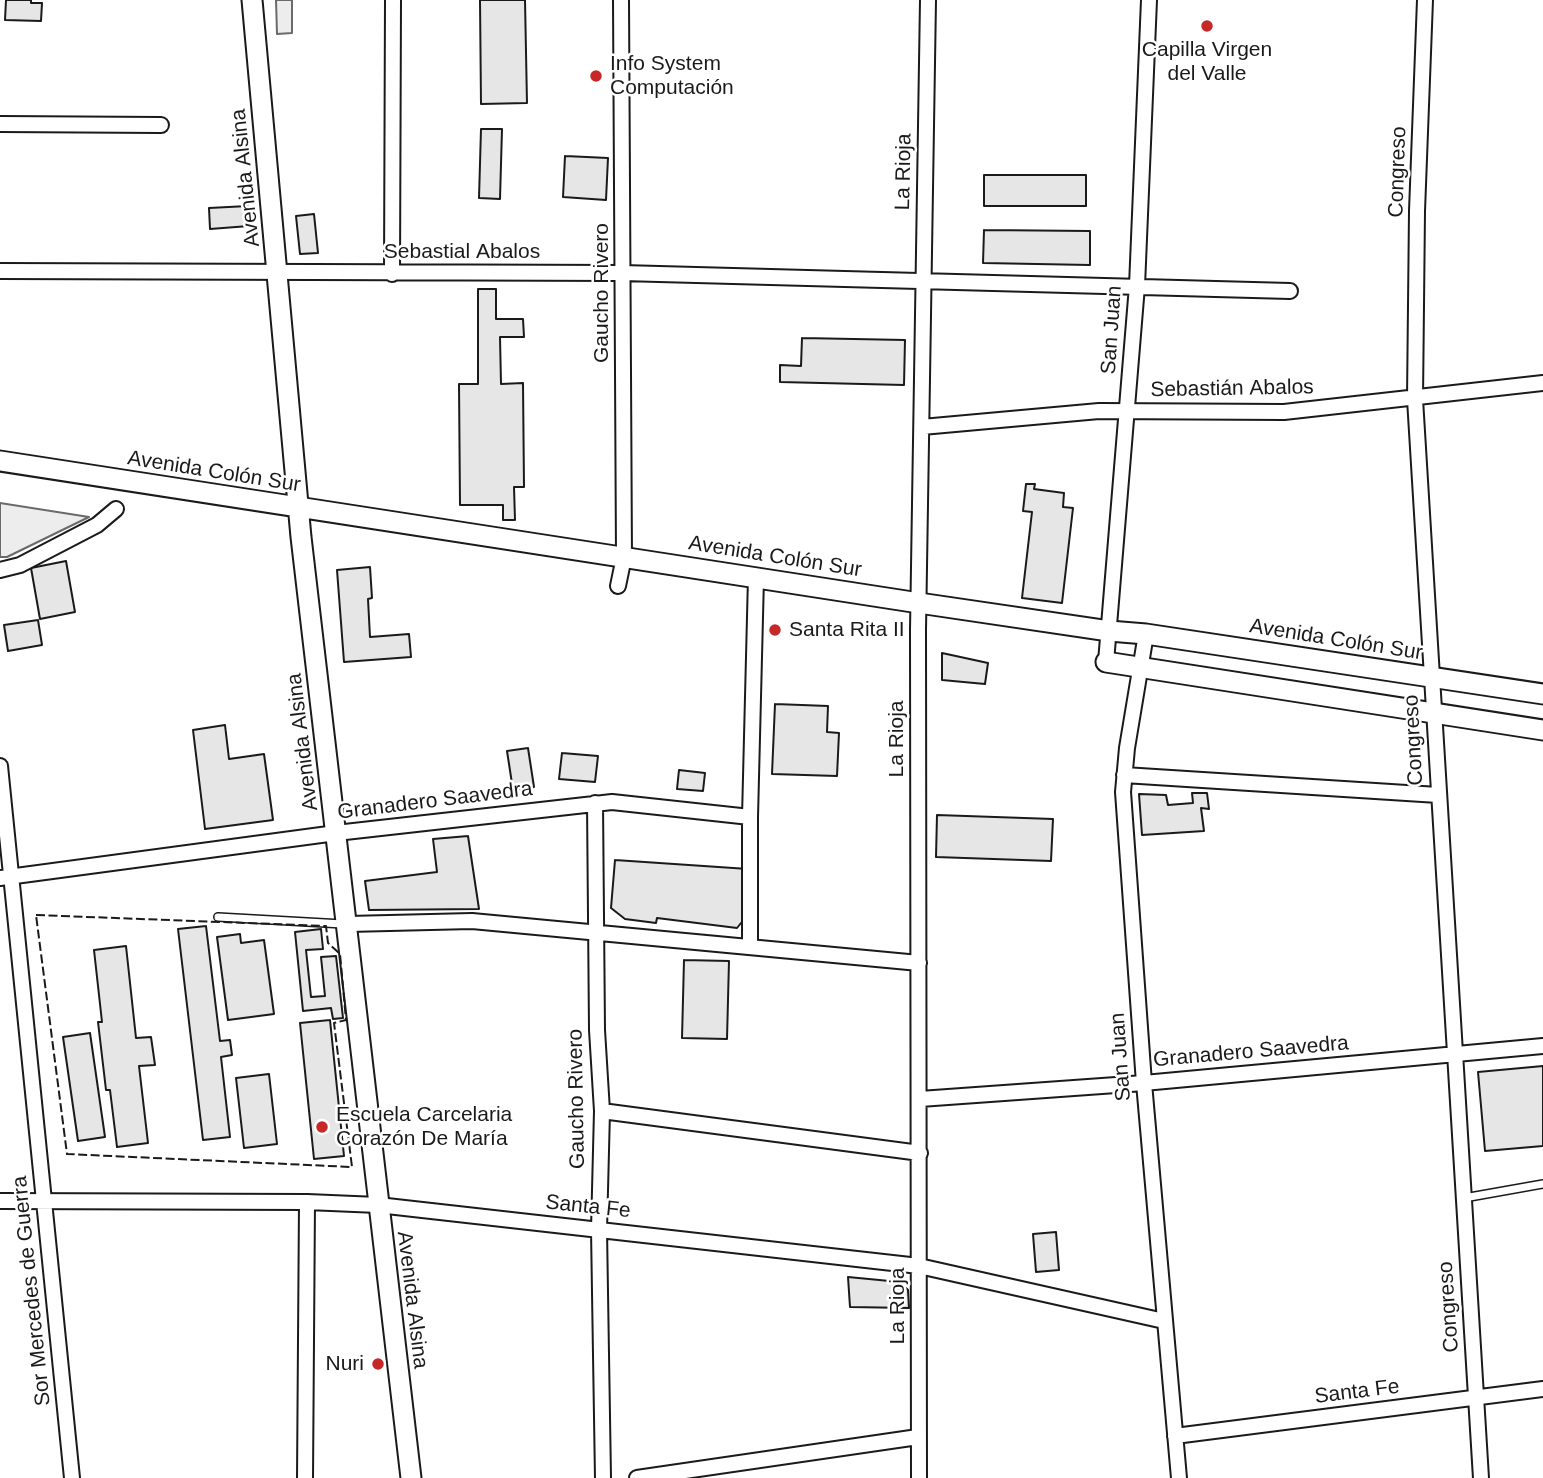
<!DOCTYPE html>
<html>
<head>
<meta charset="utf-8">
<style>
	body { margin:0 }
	canvas { display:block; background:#fff }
</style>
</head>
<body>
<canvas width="1543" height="1478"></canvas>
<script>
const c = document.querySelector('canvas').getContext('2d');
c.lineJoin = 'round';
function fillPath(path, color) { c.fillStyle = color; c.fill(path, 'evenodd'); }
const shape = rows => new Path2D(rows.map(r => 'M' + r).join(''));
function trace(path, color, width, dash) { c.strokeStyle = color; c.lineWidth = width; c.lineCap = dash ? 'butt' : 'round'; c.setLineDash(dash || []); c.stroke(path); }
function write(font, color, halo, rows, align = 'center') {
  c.font = font + ' Arial,sans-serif'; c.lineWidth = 5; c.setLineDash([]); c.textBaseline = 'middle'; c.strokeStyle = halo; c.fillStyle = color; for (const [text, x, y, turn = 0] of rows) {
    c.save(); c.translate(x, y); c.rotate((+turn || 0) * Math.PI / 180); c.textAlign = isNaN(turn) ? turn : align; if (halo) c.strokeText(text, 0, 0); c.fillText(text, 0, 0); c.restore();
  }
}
const built = shape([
	[276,0,292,0,292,33,277,34,276,0],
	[0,503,89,517,7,557,0,557,0,503]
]);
fillPath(built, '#ededed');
trace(built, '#6a6a6a', 2);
const building = shape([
	[6,0,31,0,31,3,42,3,41,21,5,20,6,0],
	[480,0,525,0,527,103,481,104,480,0],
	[481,129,502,129,500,199,479,198,481,129],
	[565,156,608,158,606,200,563,197,565,156],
	[984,175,1086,175,1086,206,984,206,984,175],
	[248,206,249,226,210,229,209,208,248,206],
	[314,214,318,253,300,254,296,216,314,214],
	[984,230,1090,231,1090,265,983,263,984,230],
	[478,289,496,289,496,319,523,319,524,337,500,337,501,384,523,383,524,487,514,487,515,520,503,520,503,505,460,505,459,384,478,384,478,289],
	[802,338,905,340,904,385,780,382,780,365,801,366,802,338],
	[1026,484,1035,484,1034,489,1064,493,1063,507,1073,508,1062,603,1022,598,1032,512,1023,511,1026,484],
	[66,561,75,612,40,619,31,568,66,561],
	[370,567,372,598,368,599,370,637,409,634,411,657,344,662,337,570,370,567],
	[38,620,42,645,8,651,4,625,38,620],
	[942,653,988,663,985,684,942,680,942,653],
	[775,704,828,706,827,732,839,733,837,776,772,774,775,704],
	[225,725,229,759,264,754,273,820,205,829,193,730,225,725],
	[528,748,534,787,513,790,507,751,528,748],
	[562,753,598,756,595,782,559,779,562,753],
	[679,770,705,773,703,791,677,789,679,770],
	[1192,793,1207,793,1209,809,1201,808,1204,831,1142,835,1139,794,1166,795,1168,805,1193,803,1192,793],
	[937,815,1053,819,1051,861,936,857,937,815],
	[468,836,479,909,369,910,365,881,437,872,433,839,468,836],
	[615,860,748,869,745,918,737,928,657,918,656,923,625,919,611,908,615,860],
	[206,926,220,1041,230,1040,232,1055,221,1057,230,1137,203,1140,178,929,206,926],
	[321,929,323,949,306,950,311,997,325,996,321,957,336,956,343,1018,333,1019,331,1008,303,1011,295,932,321,929],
	[240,934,241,943,264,940,274,1014,228,1020,217,937,240,934],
	[126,946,136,1038,151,1037,155,1065,139,1066,148,1143,117,1147,110,1090,106,1090,98,1022,102,1022,94,950,126,946],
	[684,960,729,961,727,1039,682,1038,684,960],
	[330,1020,344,1156,314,1159,300,1023,330,1020],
	[90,1033,105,1137,78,1141,63,1037,90,1033],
	[1543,1066,1543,1146,1485,1151,1478,1072,1543,1066],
	[269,1074,277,1144,244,1148,236,1078,269,1074],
	[1056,1232,1059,1270,1036,1272,1033,1234,1056,1232],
	[848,1277,900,1282,908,1290,909,1308,850,1307,848,1277]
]);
fillPath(building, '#e6e6e6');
trace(building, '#1a1a1a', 2);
const lane = shape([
	[218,917,343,924],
	[1464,1198,1543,1184]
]);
const street = shape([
	[1425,0,1417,211,1415,399,1481,1478],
	[0,124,161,125],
	[0,271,622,273,1290,291],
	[392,274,393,0],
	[922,427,1099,411,1284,412,1543,383],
	[0,570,20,565,97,525,116,509],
	[618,586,624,557,621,0],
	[1146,634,1127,748,1123,792,1144,1083,1179,1478],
	[1106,662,1137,286,1149,0],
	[0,766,72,1478],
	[1124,775,1438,795],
	[595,803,597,1030,602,1111,599,1230,603,1478],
	[0,878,336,833,612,802,750,817],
	[348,924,472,921,919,963],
	[750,945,750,817,756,577],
	[920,1099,1144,1083,1543,1046],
	[602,1111,920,1153],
	[0,1201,307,1202,378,1205,919,1266,1164,1321],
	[1175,1436,1543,1389],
	[305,1478,307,1202],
	[637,1478,918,1437],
	[919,1478,918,630,928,0]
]);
const secondary = shape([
	[252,0,301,537,411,1478],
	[0,461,919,603,1109,631,1146,634,1543,694],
	[1106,662,1543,730]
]);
trace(lane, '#1a1a1a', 10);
trace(street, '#1a1a1a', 18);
trace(secondary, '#1a1a1a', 23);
trace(lane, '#fff', 7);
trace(street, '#fff', 14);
trace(secondary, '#fff', 19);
trace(shape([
	[36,915,326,926,328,943,340,954,346,1020,334,1023,352,1167,67,1154,36,915]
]), '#1a1a1a', 2, [9, 3.5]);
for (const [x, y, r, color] of [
	[1207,26,7,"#c62828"],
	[596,76,7,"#c62828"],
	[775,630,7,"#c62828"],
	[322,1127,7,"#c62828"],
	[378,1364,7,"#c62828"]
]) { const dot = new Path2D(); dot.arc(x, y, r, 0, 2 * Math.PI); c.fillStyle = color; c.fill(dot); trace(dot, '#fff', 2.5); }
write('21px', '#1a1a1a', '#fff', [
	["Capilla Virgen",1207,50,"center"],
	["del Valle",1207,74,"center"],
	["Info System",610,64],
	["Computación",610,88],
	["Santa Rita II",789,630],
	["Escuela Carcelaria",336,1115],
	["Corazón De María",336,1139],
	["Nuri",364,1364,"right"]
], 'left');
write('21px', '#1a1a1a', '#fff', [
	["La Rioja",904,172,-89],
	["Congreso",1398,172,-88],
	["Avenida Alsina",246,178,-96],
	["Sebastial Abalos",462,252],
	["Gaucho Rivero",602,293,-90],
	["San Juan",1112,330,-86],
	["Sebastián Abalos",1232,389,-1],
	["Avenida Colón Sur",214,472,9],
	["Avenida Colón Sur",775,557,9],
	["Avenida Colón Sur",1336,640,9],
	["La Rioja",897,739,-90],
	["Congreso",1414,740,-93],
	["Avenida Alsina",303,742,-97],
	["Granadero Saavedra",435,801,-7],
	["Granadero Saavedra",1251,1052,-5],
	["San Juan",1121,1057,-94],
	["Gaucho Rivero",577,1099,-91],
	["Santa Fe",588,1207,6],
	["Sor Mercedes de Guerra",32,1291,-96],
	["Avenida Alsina",412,1300,83],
	["La Rioja",898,1306,-90],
	["Congreso",1449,1307,-94],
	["Santa Fe",1357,1392,-7]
]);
</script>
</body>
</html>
